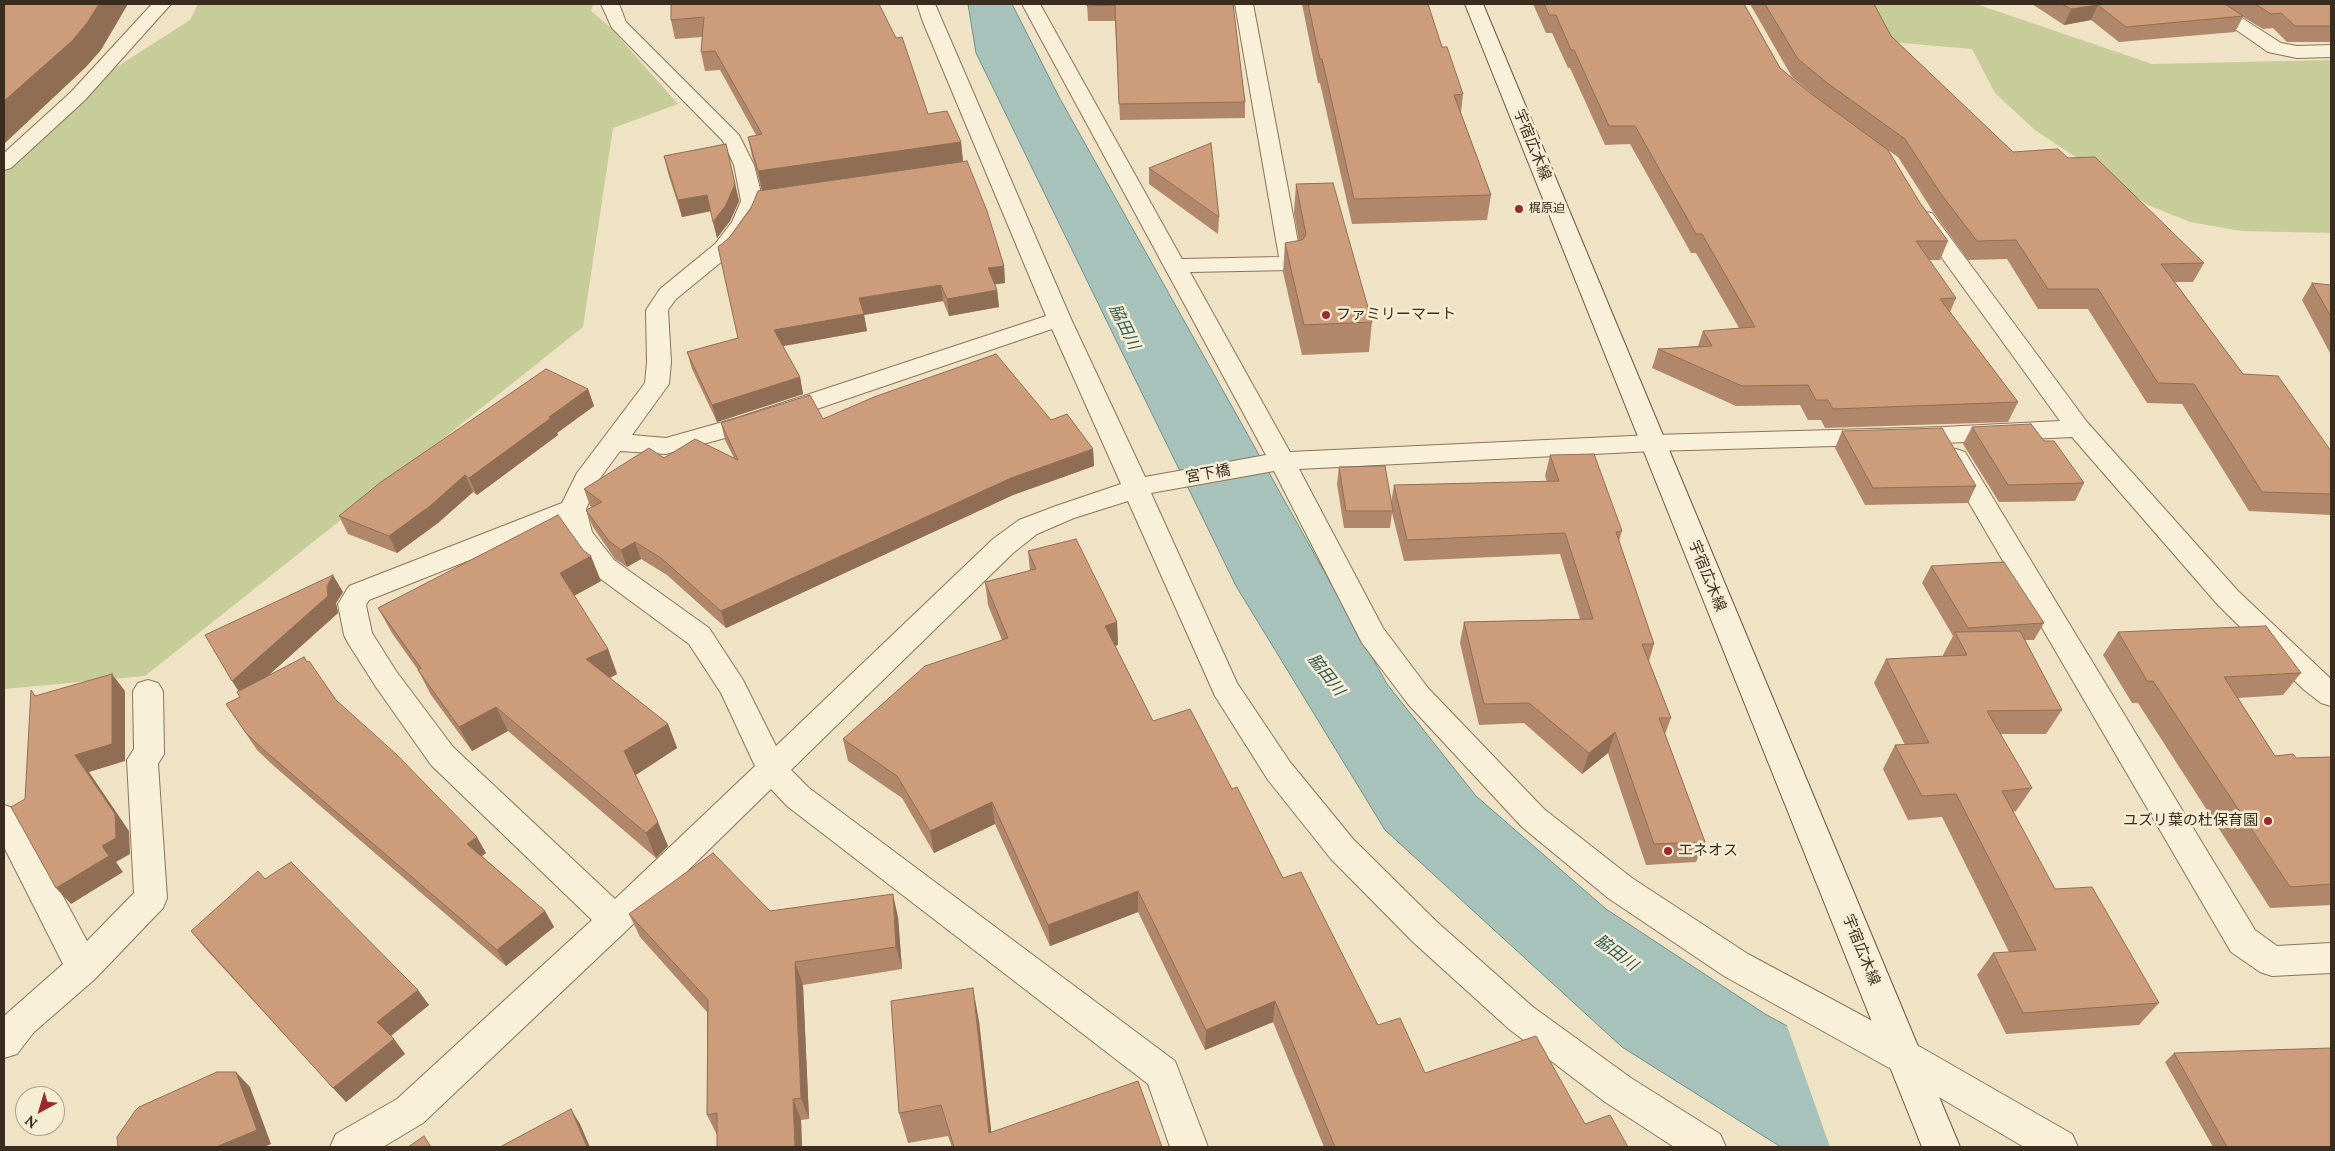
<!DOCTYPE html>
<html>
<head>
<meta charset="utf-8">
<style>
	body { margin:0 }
	#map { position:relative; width:2335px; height:1151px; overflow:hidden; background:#efe2c5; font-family:Lora,serif }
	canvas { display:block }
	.frame { position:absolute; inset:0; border:5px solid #3a2c1f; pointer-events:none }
	.north { position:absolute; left:15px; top:1086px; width:50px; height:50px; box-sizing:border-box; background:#f6edd5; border:1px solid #aba08c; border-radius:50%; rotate:219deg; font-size:14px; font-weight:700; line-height:20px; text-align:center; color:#3a2c1f }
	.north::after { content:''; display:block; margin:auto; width:18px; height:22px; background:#9a2a2b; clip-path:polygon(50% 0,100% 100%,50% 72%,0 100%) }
</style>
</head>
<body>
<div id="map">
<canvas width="2335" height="1151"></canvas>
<div class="frame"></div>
<div class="north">N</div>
</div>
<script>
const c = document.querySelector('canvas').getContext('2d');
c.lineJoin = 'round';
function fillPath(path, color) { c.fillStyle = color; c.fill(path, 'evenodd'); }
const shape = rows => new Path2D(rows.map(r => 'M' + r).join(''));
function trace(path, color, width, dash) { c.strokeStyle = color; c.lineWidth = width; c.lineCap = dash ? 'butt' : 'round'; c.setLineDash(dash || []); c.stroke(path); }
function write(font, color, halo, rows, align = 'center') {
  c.font = font + ' Lora,"Noto Sans JP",serif'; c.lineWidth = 5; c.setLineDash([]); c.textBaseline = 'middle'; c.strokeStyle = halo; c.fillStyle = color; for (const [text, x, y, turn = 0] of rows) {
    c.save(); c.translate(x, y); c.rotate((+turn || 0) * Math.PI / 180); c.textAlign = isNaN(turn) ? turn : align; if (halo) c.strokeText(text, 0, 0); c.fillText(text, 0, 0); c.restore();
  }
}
fillPath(shape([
	[198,4,593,4,591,11,609,26,678,104,613,128,583,327,145,676,4,689,4,159,98,79,190,20],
	[1870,4,1976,4,2152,64,2331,60,2331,233,2241,231,2190,222,2148,205,2035,130,1995,93,1972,49,1891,42]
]), '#c7cd99');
const water = shape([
	[968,4,1012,4,1059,97,1387,684,1476,796,1606,909,1765,1014,2010,1147,1781,1147,1622,1047,1385,830,1236,586,976,53,968,4]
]);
fillPath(water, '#a7c2ba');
trace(water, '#6d9188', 1);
fillPath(shape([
	[1786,1023,2011,1145,2013,1147,1830,1147]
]), '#efe2c5');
const street = shape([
	[152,4,171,4,85,100,11,168,4,170,4,153,71,92,152,4],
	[601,4,619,4,626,22,739,135,754,165,763,201,753,223,731,254,676,299,668,310,671,362,669,384,632,435,666,438,737,418,1046,316,923,22,917,4,935,4,1071,319,1145,477,1266,455,1022,4,1040,4,1182,259,1279,257,1235,4,1253,4,1302,263,1299,268,1291,270,1190,272,1290,452,1653,435,1943,427,2060,421,1913,218,1916,213,1924,212,1932,213,2087,422,2238,591,2331,679,2331,706,2321,703,2303,689,2218,605,2072,437,1943,443,1653,451,1299,469,1383,628,1428,688,1544,809,1632,878,1748,954,1917,1045,2072,1134,2078,1147,2024,1147,1891,1069,1724,976,1608,898,1522,827,1408,704,1362,643,1274,471,1151,493,1237,683,1290,762,1353,839,1437,922,1533,1007,1631,1078,1720,1134,1726,1147,1674,1147,1605,1102,1509,1029,1413,942,1331,859,1268,780,1215,696,1128,501,1074,518,1037,534,1013,553,791,770,809,788,1175,1061,1208,1147,1170,1147,1148,1084,787,806,771,789,627,930,423,1123,383,1147,330,1147,336,1134,397,1099,592,920,431,765,376,687,348,643,344,635,338,604,349,586,562,503,577,473,645,383,647,362,646,310,660,289,715,244,732,222,741,201,734,165,723,141,612,28,601,4],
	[1052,329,1121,484,1056,506,1019,520,993,539,776,746,743,680,709,628,614,560,592,532,586,509,598,481,620,451,666,454,755,430,1052,329],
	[563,523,570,541,594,574,689,644,721,693,755,766,615,899,453,747,396,671,372,633,366,605,369,600,563,523],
	[2199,4,2220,4,2281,43,2297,46,2331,45,2331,57,2297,58,2268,52,2199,4],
	[1956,449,1965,452,2255,930,2277,946,2331,943,2331,973,2272,976,2260,972,2231,952,1943,458,1947,452,1956,449],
	[148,680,158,683,163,691,164,754,158,764,167,898,163,908,95,979,34,1032,17,1054,4,1058,4,1016,63,964,4,847,4,805,16,809,87,941,134,893,127,760,134,749,133,691,138,683,148,680]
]);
const secondary = shape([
	[1465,4,1483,4,1960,1147,1922,1147,1465,4]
]);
trace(street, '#8a745b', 2);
trace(secondary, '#6c553e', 2);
fillPath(street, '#f9f0d9');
fillPath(secondary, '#f9f0d9');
fillPath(shape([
	[671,4,928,114,961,142,963,162,1004,266,1005,283,995,284,997,290,999,307,949,316,943,301,864,315,867,331,783,346,800,377,803,394,717,422,692,369,687,352,738,338,729,238,762,191,752,156,748,137,756,135,720,70,705,71,701,52,702,37,675,39,671,20],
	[1087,4,1233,4,1245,102,1245,118,1120,120,1115,21,1088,21],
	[1302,4,1414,4,1442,47,1463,94,1461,113,1491,195,1487,220,1352,224,1320,83,1318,83],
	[1533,4,1744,4,1780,68,1810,93,1820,101,1792,77,1750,4,1874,4,1891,36,2013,152,2068,158,2204,263,2193,282,2175,282,2243,374,2331,451,2331,515,2249,511,2182,404,2147,403,2088,309,2038,309,2007,259,1968,260,1934,213,1898,157,1888,150,1920,203,1948,241,1940,260,1929,260,1956,298,1950,312,2018,402,2008,422,1825,428,1821,420,1808,420,1800,405,1736,406,1652,368,1658,349,1698,346,1703,331,1739,328,1696,253,1691,253,1630,144,1605,145,1570,68,1568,68,1552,33,1546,33],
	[2032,4,2331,4,2331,42,2287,42,2273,28,2263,29,2243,17,2235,32,2119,42,2091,20,2064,25],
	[726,144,739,201,730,221,717,238,711,211,682,217,668,173,664,156],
	[1149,168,1219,217,1218,234,1149,184],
	[1296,184,1372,322,1369,352,1302,355,1283,272,1285,243,1299,241,1294,213],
	[2312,283,2331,285,2331,355,2302,300],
	[588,389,594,406,557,433,558,435,477,495,473,492,438,523,397,553,348,534,339,516],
	[823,419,1051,420,1093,449,1094,466,1013,495,726,628,667,575,641,559,627,567,615,559,593,527,586,510,592,507,590,506,584,489,664,458,734,458,725,440,721,423],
	[1972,427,2044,441,2084,483,2075,501,1999,502,1963,444],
	[1842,431,1976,486,1968,503,1865,505,1835,448],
	[1550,455,1622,531,1619,541,1654,644,1649,661,1671,718,1665,734,1705,842,1696,862,1646,865,1608,753,1582,774,1524,723,1479,725,1460,643,1464,622,1580,619,1560,554,1404,561,1392,513,1390,528,1344,528,1337,484,1339,467,1391,503,1394,485,1547,482,1545,476],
	[1028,551,1117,622,1118,645,1115,646,1153,721,1232,789,1283,878,1378,1025,1425,1073,1585,1124,1628,1147,1324,1147,1273,1022,1205,1050,1138,912,1050,946,995,824,934,853,902,798,848,761,843,739,1002,640,988,605,985,582,1030,571],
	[1931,566,2044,623,2034,640,2025,640,2062,710,2046,734,2000,734,2032,788,2016,811,2013,812,2055,889,2159,1003,2139,1025,2006,1034,1977,975,1993,953,2009,952,1942,817,1908,820,1883,769,1895,745,1905,745,1874,683,1886,659,1943,656,1943,655,1953,636,1922,583],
	[601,581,574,596,608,649,617,674,610,678,668,724,677,748,636,775,668,846,656,858,508,731,472,751,431,695,418,670,392,633,378,608],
	[343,592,336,603,338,613,269,675,307,662,336,700,486,853,482,856,545,911,554,927,506,966,275,767,257,750,226,704,240,697],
	[2118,632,2301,673,2283,695,2238,698,2275,756,2296,758,2331,757,2331,905,2270,908,2138,703,2132,703,2103,655],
	[265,879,429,1005,391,1036,405,1054,346,1102,204,947,191,931],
	[770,911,898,917,902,969,803,985,809,1119,801,1120,802,1147,717,1147,717,1135,707,1115,707,1012,640,937,629,914],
	[979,1021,991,1132,1162,1147,952,1147,948,1136,908,1143,899,1113],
	[2174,1053,2331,1147,2213,1147,2165,1062]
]), '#b0876a');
fillPath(shape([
	[99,4,128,4,101,50,86,67,4,144,4,101],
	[2098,5,2091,20,2064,25,2071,9],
	[961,142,963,162,762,191,758,171],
	[735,184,739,201,730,221,717,238,713,222],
	[707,195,711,211,682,217,678,200],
	[1004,266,1005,283,990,285,988,268],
	[941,285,943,301,864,315,867,331,778,347,774,330,859,298],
	[997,290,999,307,949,316,947,299],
	[800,377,803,394,717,422,712,405],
	[588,389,594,406,557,433,558,435,477,495,469,478,549,417],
	[1093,449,1094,466,1013,495,726,628,721,611,1011,478],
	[465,475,473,492,438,523,397,553,389,536],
	[635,542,641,559,627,567,621,550],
	[591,556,601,581,570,598,560,573],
	[333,575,343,592,336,603,338,613,243,698,232,681,327,586],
	[1117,622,1118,645,1106,648,1105,626],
	[608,649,617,674,596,684,586,659],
	[112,674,125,691,125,761,89,772,129,831,130,854,116,862,123,872,71,904,56,888,102,846,75,755],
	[496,707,508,731,472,751,459,727],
	[668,724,677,748,634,776,624,751],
	[1615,732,1608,753,1582,774,1589,753],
	[992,802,995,824,934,853,930,831],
	[658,822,668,846,656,858,646,833],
	[477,837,486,853,476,860,467,844],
	[1138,891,1138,912,1050,946,1048,925],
	[893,894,898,917,902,969,896,947],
	[545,911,554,927,506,966,497,950],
	[795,962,803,985,809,1119,801,1098],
	[973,988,979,1021,993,1147,989,1133],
	[418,990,429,1005,389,1037,377,1022],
	[1275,1001,1273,1022,1205,1050,1206,1030],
	[394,1039,405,1054,346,1102,333,1088],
	[236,1072,250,1087,271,1144,264,1147,216,1147],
	[793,1099,801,1120,802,1147,795,1147],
	[571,1109,580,1124,590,1147,587,1147]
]), '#906e56');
const building = shape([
	[4,4,99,4,87,23,72,41,4,101,4,4],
	[671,4,879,4,896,38,902,37,928,114,947,111,961,142,758,171,748,137,762,134,715,51,701,52,704,17,671,20,671,4],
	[1087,4,1233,4,1245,102,1119,104,1115,5,1087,6,1087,4],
	[1308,4,1428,4,1442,47,1447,47,1463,94,1454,95,1491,195,1354,199,1322,59,1320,59,1308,4],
	[1544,4,1744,4,1780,68,1810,93,1888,150,1920,203,1948,241,1916,241,1956,298,1940,299,2018,402,1833,409,1828,400,1816,400,1808,385,1742,386,1658,349,1712,346,1703,331,1755,327,1702,234,1696,234,1635,126,1609,126,1574,50,1571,50,1556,15,1549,15,1544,4],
	[1765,4,1874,4,1891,36,2013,152,2058,149,2068,158,2095,157,2204,263,2161,264,2243,374,2278,376,2331,451,2331,494,2262,492,2194,384,2158,383,2098,289,2048,289,2016,240,1977,241,1941,194,1905,139,1826,82,1798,59,1765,4],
	[2062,4,2225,4,2243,16,2126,27,2098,5,2071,9,2062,4],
	[2255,4,2331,4,2331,26,2295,26,2281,13,2271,14,2255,4],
	[1211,143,1219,217,1149,168,1211,143],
	[726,144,735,184,726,205,713,222,707,195,678,200,664,156,726,144],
	[967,161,987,211,1004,266,988,268,997,290,947,299,941,285,859,298,864,314,774,330,800,377,712,405,687,352,738,338,718,247,729,238,751,208,758,191,967,161],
	[1333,183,1372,322,1304,325,1285,243,1302,240,1306,235,1296,184,1333,183],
	[2312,283,2331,285,2331,317,2312,283],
	[996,354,1051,420,1067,414,1093,449,1011,478,721,611,661,558,635,542,621,550,609,541,586,510,602,502,584,489,649,448,664,458,695,439,738,460,721,423,810,395,823,419,874,397,996,354],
	[546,369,588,389,549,417,551,418,469,478,465,475,430,506,389,536,339,516,381,482,546,369],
	[2031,424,2044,441,2054,441,2084,483,2008,485,1972,427,2031,424],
	[1942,428,1976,486,1873,488,1842,431,1942,428],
	[1594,454,1622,531,1616,532,1654,644,1642,644,1671,718,1659,718,1705,842,1654,844,1615,732,1589,753,1529,703,1484,704,1464,622,1593,619,1565,533,1407,540,1394,485,1559,481,1550,455,1594,454],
	[1385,466,1393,511,1346,511,1339,467,1385,466],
	[558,515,583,550,591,556,560,573,608,649,586,659,668,724,624,751,658,822,646,833,496,707,459,727,418,670,421,668,378,608,558,515],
	[1076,539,1117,622,1105,626,1153,721,1190,709,1232,789,1237,787,1283,878,1301,872,1378,1025,1400,1018,1425,1073,1536,1036,1585,1124,1610,1115,1628,1147,1335,1147,1275,1001,1206,1030,1138,891,1048,925,992,802,930,831,897,776,843,739,925,666,1008,638,985,582,1036,569,1028,551,1076,539],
	[2004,562,2044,623,1968,628,1931,566,2004,562],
	[333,575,327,586,328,596,232,681,205,635,333,575],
	[2266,626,2301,673,2224,677,2275,756,2293,754,2296,758,2331,757,2331,884,2290,887,2153,681,2147,681,2118,632,2266,626],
	[2020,631,2062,710,1987,711,2032,788,2002,791,2055,889,2092,887,2159,1003,2023,1013,1993,953,2036,950,1956,794,1922,796,1895,745,1929,743,1886,659,1967,655,1955,632,2020,631],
	[304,657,307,662,309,661,336,700,396,754,477,837,467,844,545,911,497,950,264,750,246,733,226,704,240,697,237,692,304,657],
	[112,674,112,744,75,755,115,814,116,838,102,846,109,856,56,888,11,807,25,799,31,690,35,696,112,674],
	[713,853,770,911,893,894,896,947,795,962,801,1098,793,1099,795,1147,717,1147,717,1113,707,1115,708,1000,629,914,713,853],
	[291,862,418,990,377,1022,394,1039,333,1088,191,931,258,871,265,879,291,862],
	[973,988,989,1133,1138,1081,1162,1147,954,1147,941,1105,899,1113,891,1001,973,988],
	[2331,1048,2331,1147,2227,1147,2174,1053,2331,1048],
	[217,1072,236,1072,257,1130,216,1147,118,1147,117,1137,135,1111,139,1107,217,1072],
	[571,1109,587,1147,500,1147,571,1109],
	[424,1136,431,1147,408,1147,424,1136]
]);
fillPath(building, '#cd9d7b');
trace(building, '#906e56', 1);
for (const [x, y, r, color] of [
	[1519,209,5,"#9a2a2b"],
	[1326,315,5,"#9a2a2b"],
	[2268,821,5,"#9a2a2b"],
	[1668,851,5,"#9a2a2b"]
]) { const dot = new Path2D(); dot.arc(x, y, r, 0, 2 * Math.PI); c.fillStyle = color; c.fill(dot); trace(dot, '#f6edd5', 2); }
write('12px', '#3a2c1f', '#f6edd5', [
	["梶原迫",1529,209]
], 'left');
write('15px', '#3a2c1f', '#f6edd5', [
	["宇宿広木線",1532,145,68],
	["宮下橋",1208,474,-10],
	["宇宿広木線",1707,576,68],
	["宇宿広木線",1861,950,68]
]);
write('15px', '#3a2c1f', '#f6edd5', [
	["ファミリーマート",1336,315],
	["ユズリ葉の杜保育園",2258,821,"right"],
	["エネオス",1678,851]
], 'left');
write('italic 16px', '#2e5a57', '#f6edd5', [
	["脇田川",1124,327,64],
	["脇田川",1326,675,52],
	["脇田川",1616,953,37]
]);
</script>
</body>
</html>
